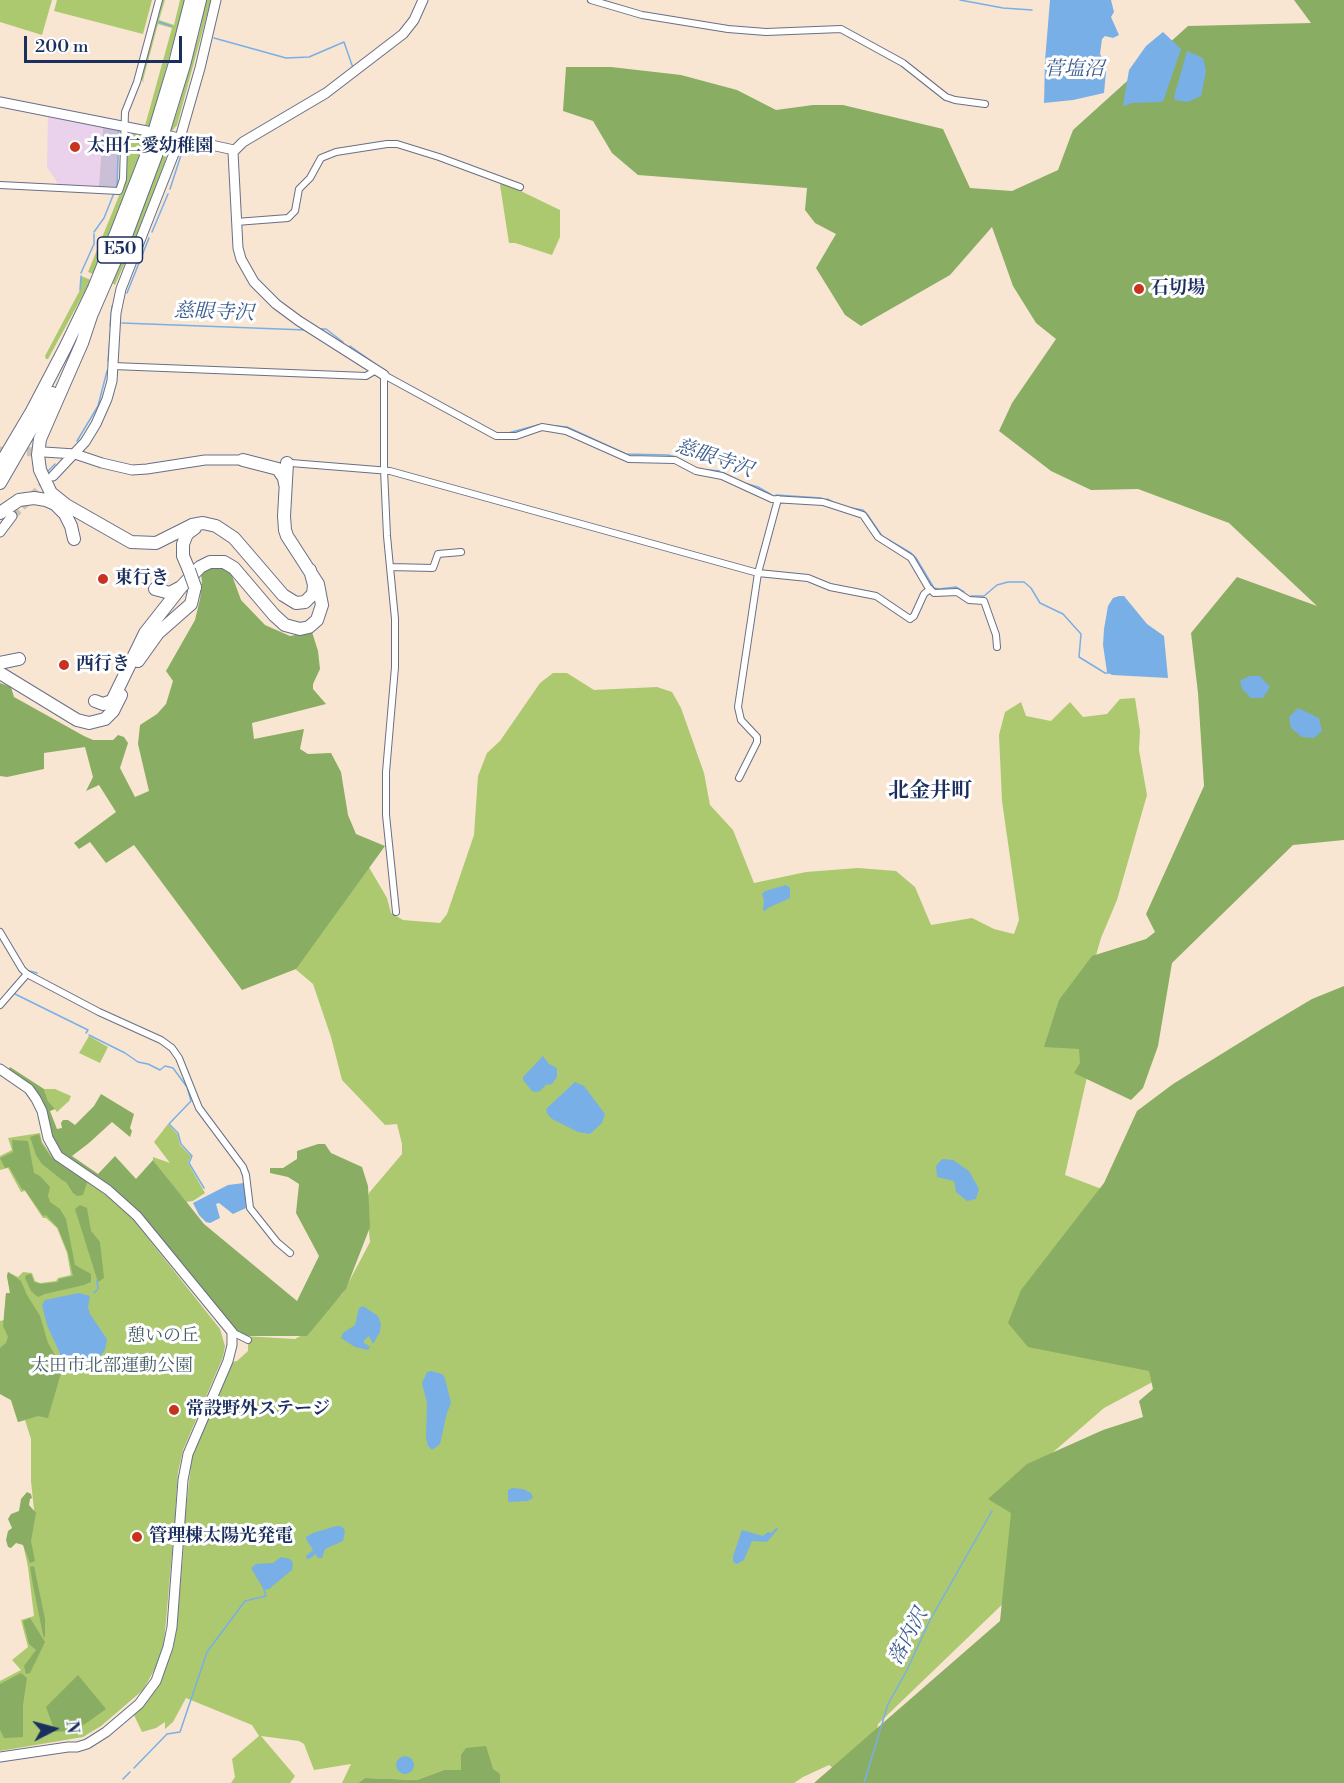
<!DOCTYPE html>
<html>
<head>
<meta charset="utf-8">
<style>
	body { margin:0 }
	#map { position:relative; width:1344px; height:1783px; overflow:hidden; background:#f8e6d2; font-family:"Libre Bodoni",serif }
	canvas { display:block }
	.north { position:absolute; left:24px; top:1699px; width:60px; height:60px; -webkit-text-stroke:4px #fff; paint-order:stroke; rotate:84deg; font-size:16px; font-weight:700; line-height:24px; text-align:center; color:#1b2f5e }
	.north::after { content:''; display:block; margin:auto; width:21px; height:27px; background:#1b2f5e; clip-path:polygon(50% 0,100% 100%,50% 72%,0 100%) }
	.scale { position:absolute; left:24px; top:36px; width:158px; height:27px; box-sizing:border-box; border:3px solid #1b2f5e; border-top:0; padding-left:8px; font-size:18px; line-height:21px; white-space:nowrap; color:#1b2f5e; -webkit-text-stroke:4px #fff; paint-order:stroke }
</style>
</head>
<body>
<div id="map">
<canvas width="1344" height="1783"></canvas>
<div class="north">N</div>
<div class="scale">200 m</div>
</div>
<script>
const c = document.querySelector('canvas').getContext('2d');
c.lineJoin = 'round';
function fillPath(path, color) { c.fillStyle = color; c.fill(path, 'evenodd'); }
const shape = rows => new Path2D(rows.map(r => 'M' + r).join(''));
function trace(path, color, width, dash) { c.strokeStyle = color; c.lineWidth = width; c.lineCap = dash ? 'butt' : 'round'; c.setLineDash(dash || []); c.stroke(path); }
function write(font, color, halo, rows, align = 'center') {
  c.font = font + ' "Libre Bodoni","Noto Serif JP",serif'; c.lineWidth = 6; c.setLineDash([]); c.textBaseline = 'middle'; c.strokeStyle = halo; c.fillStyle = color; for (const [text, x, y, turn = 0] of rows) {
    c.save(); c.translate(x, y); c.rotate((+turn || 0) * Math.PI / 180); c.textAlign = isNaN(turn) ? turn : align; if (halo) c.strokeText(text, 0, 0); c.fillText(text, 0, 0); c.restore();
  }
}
fillPath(shape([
	[48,117,103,127,99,186,59,185,47,167]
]), '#ead1ec');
fillPath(shape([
	[103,127,119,130,117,187,99,186]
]), '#cabfd6');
fillPath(shape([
	[0,0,52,0,42,35,0,22],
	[57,0,152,0,143,34,54,11],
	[162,0,165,0,159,20,174,25,180,0,185,0,150,126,145,125,146,122,172,28,158,24,143,80,144,83,141,79],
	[206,0,211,0,177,125,172,131,165,162,139,231,115,285,112,283,146,201,177,112,199,34],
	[127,132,147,136,127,190,93,274,88,272,125,181],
	[502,182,560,210,560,237,552,255,515,243,509,243,500,185],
	[81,276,91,280,48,359,46,359,45,356,80,290],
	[553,673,567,673,594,690,657,687,672,692,681,708,704,773,710,805,733,830,754,883,806,872,858,868,896,871,915,887,931,925,972,918,994,929,1014,934,1019,920,1002,801,999,735,1005,712,1021,702,1026,716,1051,721,1070,702,1083,717,1107,714,1120,699,1135,698,1140,731,1139,750,1147,795,1117,900,1101,938,1074,1032,1089,1068,1065,1175,1149,1207,1175,1370,1104,1408,1044,1460,1011,1596,878,1724,871,1764,848,1779,829,1765,803,1777,794,1783,468,1783,444,1770,417,1780,365,1778,358,1783,342,1783,351,1764,314,1770,304,1744,299,1741,261,1736,295,1776,290,1783,231,1783,235,1777,232,1759,259,1736,252,1725,186,1698,173,1722,165,1729,165,1722,156,1728,142,1732,133,1713,146,1702,155,1689,162,1678,173,1648,176,1633,183,1556,185,1520,175,1519,164,1643,156,1667,143,1690,101,1726,83,1737,0,1751,0,1681,21,1670,12,1660,28,1647,21,1620,34,1616,28,1567,23,1544,34,1510,31,1481,31,1439,25,1420,18,1422,11,1400,0,1394,0,1321,4,1320,6,1293,10,1293,7,1276,8,1272,18,1277,23,1272,32,1273,35,1281,40,1283,56,1281,58,1278,71,1275,67,1253,57,1228,46,1218,43,1218,25,1191,21,1192,8,1168,0,1170,0,1156,12,1150,8,1138,40,1133,42,1142,53,1157,113,1199,132,1218,220,1329,225,1346,223,1357,183,1450,178,1472,175,1516,185,1517,192,1457,232,1362,237,1361,248,1351,248,1343,243,1336,295,1339,304,1334,343,1293,370,1242,366,1202,369,1193,402,1154,402,1144,397,1124,385,1125,342,1080,331,1037,313,984,273,950,353,840,387,898,391,913,403,920,440,923,447,914,474,835,478,776,487,753,500,741,540,683],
	[89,1036,108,1047,100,1063,79,1053],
	[44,1089,55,1089,71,1096,69,1101,57,1112,48,1101],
	[168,1124,178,1135,180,1145,191,1156,188,1163,205,1193,193,1201,186,1202,153,1160,153,1157,170,1163,154,1142]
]), '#acc970');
fillPath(shape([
	[1294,0,1344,0,1344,840,1293,845,1172,963,1158,1046,1143,1088,1131,1100,1074,1073,1080,1063,1079,1049,1044,1047,1059,1000,1092,956,1146,939,1155,932,1146,914,1204,786,1198,693,1191,633,1237,577,1317,606,1229,523,1138,489,1091,490,1051,471,999,431,1012,403,1056,339,1036,323,1013,286,992,227,950,275,861,326,845,315,816,268,836,234,815,223,805,210,807,188,638,175,612,153,593,121,563,111,566,67,611,67,681,75,737,90,776,110,813,105,843,105,943,129,970,188,1012,191,1058,170,1073,130,1188,26,1311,23],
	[219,566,230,570,241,600,265,625,290,636,312,632,318,651,320,669,313,684,313,689,326,704,252,723,254,739,304,729,300,749,308,754,331,753,341,772,348,815,356,834,385,846,296,969,242,990,134,845,106,863,90,842,79,849,74,843,116,812,99,785,86,791,93,777,85,747,44,753,44,769,7,777,0,776,0,683,11,687,14,697,84,736,93,740,113,740,118,735,124,737,128,743,120,768,135,797,149,791,138,744,140,725,157,714,166,704,173,681,166,671,195,620,200,599,202,582,201,574,205,570],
	[1344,986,1344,1783,814,1783,1000,1621,1011,1513,988,1499,1027,1464,1103,1430,1143,1417,1139,1401,1153,1389,1149,1371,1028,1347,1008,1323,1021,1290,1104,1183,1137,1111,1173,1084,1265,1027,1312,999],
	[10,1067,44,1089,48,1101,55,1109,50,1111,57,1129,62,1128,61,1123,63,1120,68,1120,75,1125,94,1106,101,1094,134,1114,130,1128,132,1131,130,1137,112,1122,89,1143,72,1156,98,1174,115,1156,136,1179,153,1160,204,1224,297,1301,319,1256,296,1213,299,1184,288,1177,270,1173,270,1168,283,1168,297,1159,297,1151,318,1144,325,1144,331,1153,362,1167,368,1186,370,1227,346,1289,307,1336,243,1336,228,1326,133,1208,58,1154,40,1103,7,1072],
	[39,1134,42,1144,51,1157,85,1179,87,1183,83,1195,77,1196,73,1193,66,1182,62,1180,42,1164,36,1155,30,1137],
	[12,1140,28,1141,34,1173,40,1176,50,1187,48,1196,50,1202,60,1209,66,1219,75,1265,91,1274,91,1282,84,1285,45,1294,38,1297,31,1291,25,1278,26,1275,31,1274,34,1282,41,1284,58,1282,59,1279,73,1276,68,1253,58,1228,46,1215,43,1216,25,1190,22,1189,9,1167,5,1168,0,1158,13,1152],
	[80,1205,87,1208,91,1231,100,1242,104,1278,98,1282,75,1209],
	[8,1272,21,1281,27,1295,40,1316,48,1343,60,1364,57,1365,61,1373,48,1418,38,1416,18,1422,11,1400,0,1394,0,1348,6,1343,8,1337,3,1326,6,1293,10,1293,7,1276],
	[27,1492,31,1494,32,1498,30,1499,29,1505,36,1513,31,1541,35,1561,30,1563,23,1545,16,1543,11,1548,8,1547,6,1540,8,1531,12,1528,8,1519,11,1514,19,1511,21,1499],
	[34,1566,45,1619,45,1638,43,1635,33,1585,30,1567],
	[30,1618,45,1642,30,1673,26,1674,24,1666,36,1650,29,1644,23,1621],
	[21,1673,27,1678,23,1705,23,1737,4,1738,0,1730,0,1684],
	[78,1675,106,1709,85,1724,69,1731,55,1732,46,1707],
	[486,1746,493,1769,500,1774,500,1783,358,1783,365,1778,417,1780,444,1770,461,1770,461,1755,466,1748]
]), '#89ad62');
fillPath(shape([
	[1050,0,1111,0,1114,12,1111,17,1119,35,1113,38,1105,36,1102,39,1100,54,1104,61,1107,61,1104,93,1073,100,1044,103,1045,61],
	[1163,32,1181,49,1164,99,1162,102,1132,103,1123,106,1129,70,1146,46],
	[1187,51,1203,58,1206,71,1201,96,1188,102,1175,100,1174,97],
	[1119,596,1124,596,1147,624,1164,636,1168,678,1112,675,1107,672,1103,645,1104,629,1108,606,1113,598],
	[1249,676,1260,676,1270,687,1263,698,1251,698,1242,689,1240,681],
	[1298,708,1319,718,1322,731,1314,738,1302,737,1291,728,1289,717],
	[786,885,790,888,790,898,768,908,765,911,763,910,764,901,762,894,765,891],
	[543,1056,549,1064,557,1068,557,1077,552,1084,546,1085,540,1091,536,1092,532,1091,523,1080,523,1077],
	[575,1082,584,1086,605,1114,602,1123,590,1134,578,1132,552,1119,548,1115,546,1109],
	[942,1159,953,1160,969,1171,979,1189,976,1199,967,1201,956,1192,954,1181,937,1177,936,1166],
	[244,1183,246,1208,233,1214,219,1203,216,1204,220,1218,210,1223,206,1222,199,1215,193,1203,228,1185],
	[79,1293,90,1296,88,1307,90,1314,107,1339,105,1350,101,1355,90,1361,76,1364,68,1362,61,1356,47,1325,42,1305,45,1300],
	[363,1306,378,1316,381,1324,380,1332,373,1344,369,1336,364,1340,364,1343,370,1347,368,1350,355,1347,341,1338,343,1333,355,1325,359,1308],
	[431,1371,442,1374,445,1378,451,1403,447,1413,440,1444,432,1450,428,1446,426,1438,427,1403,422,1383,427,1372],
	[512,1488,523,1489,531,1493,533,1498,528,1501,509,1502,508,1501,508,1490],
	[336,1526,341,1526,345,1530,343,1541,325,1549,322,1558,318,1558,316,1554,309,1559,306,1558,306,1556,313,1550,306,1539,306,1537,313,1533],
	[777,1527,778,1529,767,1542,752,1541,744,1560,737,1564,733,1562,733,1556,742,1530,763,1536,768,1532,771,1533],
	[281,1557,290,1559,293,1563,292,1570,269,1589,264,1590,251,1568,256,1564,273,1563],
	'396 1765a9 9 0 1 1 18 0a9 9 0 1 1-18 0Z'
]), '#79afe7');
trace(shape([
	[960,0,1003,8,1032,10],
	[159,22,171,26],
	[214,38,286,58,309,57,344,42,353,68],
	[117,187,119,129],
	[170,189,183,149,191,145,197,146],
	[94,232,104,218,114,193],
	[152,232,168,194],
	[81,273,94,244,94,234],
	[80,290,81,276],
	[127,293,149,238],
	[122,323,306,330],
	[110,326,112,306],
	[320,329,326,329,343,342],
	[350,346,374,363],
	[108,361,111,326],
	[546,425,567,427,626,454,668,455,676,457,687,463],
	[508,433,538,425],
	[77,441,98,406,107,371],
	[708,470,720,471,736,480],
	[47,472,55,464],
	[741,482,758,487,770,494],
	[776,495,821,498],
	[827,499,835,503],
	[851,508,863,510,867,514,882,536,911,553,916,558,934,588,939,589,956,587,964,592],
	[971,596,984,596,997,585,1008,582,1024,582,1031,588,1040,603,1063,614,1081,634,1079,657,1105,673,1109,673],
	[26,970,37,973],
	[8,991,16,982],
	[15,994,88,1030,86,1033],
	[89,1035,125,1053,138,1062,148,1064,160,1070,165,1066,173,1068,187,1087,191,1101,169,1124,178,1133,181,1144,192,1156,189,1163,204,1188],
	[94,1293,98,1289,97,1280],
	[134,1768,167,1734,180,1732,207,1652,245,1601,266,1596,264,1590],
	[123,1779,130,1772],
	[864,1783,888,1704,906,1672,929,1622,992,1511]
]), '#79afe7', 1.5);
trace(shape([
	[0,451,43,452],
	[12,516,49,480]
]), '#ccc1bb', 9, [9, 4.5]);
const street = shape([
	[591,0,642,15,728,29,766,32,841,29,903,63,946,97,955,100,985,104],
	[0,185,119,191,123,179,125,112,137,82,159,0],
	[236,222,288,218,295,211,299,189,310,178,321,158,336,152,387,144,397,144,439,157,520,187],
	[113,366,366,376,376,370],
	[291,463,390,471,758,573,808,578,830,587,876,596,910,619,914,616,924,594,930,589],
	[390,567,433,568,438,554,461,552],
	[739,778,757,742,757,737,741,720,738,707,758,573,778,499],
	[396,912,386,815,386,772,395,667,395,619,387,536,384,470,384,375,496,436,516,436,542,427,566,431,629,459,675,460,696,471,722,476,772,499,823,502,863,515,878,537,911,558,928,587,934,593,957,592,969,600,984,601,996,635,997,647],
	[0,932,22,969,27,974,99,1012,161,1040,172,1048,179,1058,199,1108,243,1167,246,1175,250,1208,277,1242,290,1253],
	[0,1005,27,974],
	[232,1332,248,1340]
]);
const secondary = shape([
	[0,102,147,131],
	[170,136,234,150],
	[384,375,299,321,276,304,254,282,241,259,238,248,233,152,243,142,326,93,403,34,414,20,423,0],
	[44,452,75,454,102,463,132,470,147,469,205,460,247,460],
	[53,476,85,442,96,424,107,399,112,381,116,313,121,289,180,138,200,68,216,0],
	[0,532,12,516],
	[0,1069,29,1089,36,1099,42,1111,48,1138,58,1156,108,1190,137,1216,232,1332,232,1345,228,1361,188,1454,183,1480,172,1627,168,1647,156,1681,139,1704,106,1732,87,1744,77,1747,68,1747,0,1757]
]);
const highway = shape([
	[92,313,82,343,40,439,38,455,40,470,51,493,66,505,131,542,156,543,192,525,203,523,216,526,234,538,283,595,296,603,305,602,313,594,314,585,310,570],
	[90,318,127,233,158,150,184,65,200,0],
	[243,460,278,469,284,478,285,484],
	[0,465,32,411,65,348,94,288,117,231,149,149,175,63,191,0],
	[0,483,52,393],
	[0,513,19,500,34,498,46,500,55,504,65,514,71,526,74,539],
	[189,570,183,556,183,544,187,534,195,528],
	[155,589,170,593,181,587],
	[138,661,158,633,191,604,195,587],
	[0,663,19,659],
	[0,673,77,720,89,723,105,719,113,711,121,695],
	[95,701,103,704,112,701,145,633,182,586,200,567,210,562,224,562,234,568,274,615,285,625,300,629,309,627,317,620,322,605,318,584,287,536,285,530,284,516,287,463]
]);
trace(street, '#686f87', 8);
trace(secondary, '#686f87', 11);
trace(highway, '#686f87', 14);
trace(street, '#fff', 6);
trace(secondary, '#fff', 9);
trace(highway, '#fff', 12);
const highwayBridge = shape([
	[189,570,195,587]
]);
trace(highwayBridge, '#686f87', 14, []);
trace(highwayBridge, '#fff', 12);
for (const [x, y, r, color] of [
	[75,147,6,"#c8321e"],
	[1139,289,6,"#c8321e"],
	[103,579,6,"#c8321e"],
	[64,665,6,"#c8321e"],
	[174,1410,6,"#c8321e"],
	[137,1537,6,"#c8321e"]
]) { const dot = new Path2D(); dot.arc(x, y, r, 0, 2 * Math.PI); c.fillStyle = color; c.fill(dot); trace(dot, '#fff', 2); }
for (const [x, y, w] of [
	[120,250,45]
]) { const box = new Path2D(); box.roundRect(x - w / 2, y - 13, w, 26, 4.5); c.fillStyle = '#fff'; c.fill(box); trace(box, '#1b2f5e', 1.5); }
write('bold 16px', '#1b2f5e', null, [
	["E50",120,250]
]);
write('bold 18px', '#1b2f5e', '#fff', [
	["太田仁愛幼稚園",87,147],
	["石切場",1151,289],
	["東行き",115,579],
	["西行き",76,665],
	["常設野外ステージ",186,1410],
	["管理棟太陽光発電",149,1537]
], 'left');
write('18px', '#465d63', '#fff', [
	["憩いの丘",163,1337],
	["太田市北部運動公園",112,1367]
]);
write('italic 20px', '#3c5c8e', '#fff', [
	["菅塩沼",1074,70],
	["慈眼寺沢",214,313,2],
	["慈眼寺沢",714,459,19],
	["落内沢",909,1637,-62]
]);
write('bold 21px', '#1b2f5e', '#fff', [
	["北金井町",930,792]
]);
</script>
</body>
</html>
